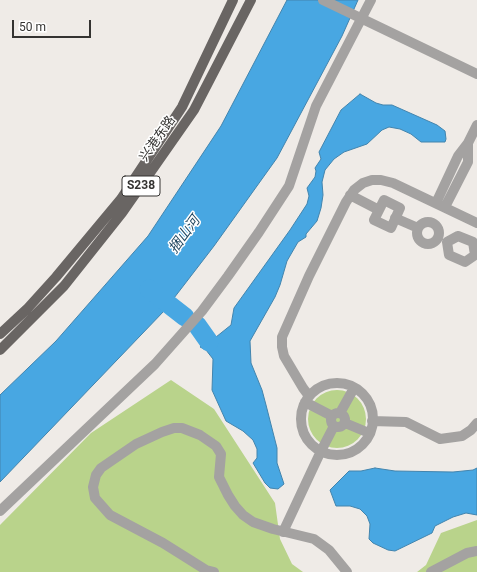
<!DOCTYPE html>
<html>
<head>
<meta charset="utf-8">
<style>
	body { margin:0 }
	#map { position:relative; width:477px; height:572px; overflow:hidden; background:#efebe7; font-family:Roboto,sans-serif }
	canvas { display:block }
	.scale { position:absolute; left:12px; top:20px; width:79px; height:18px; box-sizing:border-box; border:2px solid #343331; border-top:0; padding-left:5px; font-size:12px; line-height:14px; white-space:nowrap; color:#343331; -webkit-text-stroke:3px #fff; paint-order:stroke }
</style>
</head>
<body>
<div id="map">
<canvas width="477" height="572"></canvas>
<div class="scale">50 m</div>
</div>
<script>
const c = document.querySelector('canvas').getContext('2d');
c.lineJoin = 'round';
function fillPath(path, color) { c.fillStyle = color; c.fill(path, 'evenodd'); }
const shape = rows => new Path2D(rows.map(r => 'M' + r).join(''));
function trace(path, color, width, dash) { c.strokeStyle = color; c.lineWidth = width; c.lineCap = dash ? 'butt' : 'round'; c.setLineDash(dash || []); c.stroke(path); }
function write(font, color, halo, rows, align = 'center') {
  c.font = font + ' Roboto,"Noto Sans SC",sans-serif'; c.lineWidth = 3; c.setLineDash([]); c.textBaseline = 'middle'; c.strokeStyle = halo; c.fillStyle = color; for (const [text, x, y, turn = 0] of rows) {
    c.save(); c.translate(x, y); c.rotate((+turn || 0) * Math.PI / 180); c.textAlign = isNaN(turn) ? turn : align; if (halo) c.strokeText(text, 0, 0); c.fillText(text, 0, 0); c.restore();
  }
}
fillPath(shape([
	[171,380,214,409,275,503,280,539,292,564,303,572,0,572,0,525,91,433],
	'308 419a29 29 0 1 1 58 0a29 29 0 1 1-58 0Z',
	[477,520,477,572,417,572,426,565,441,533]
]), '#b9d38b');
const water = shape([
	[287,0,358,0,342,36,277,158,214,246,164,311,0,482,0,395,56,341,148,236,221,126,287,0],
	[360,94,376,103,383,105,392,105,437,125,445,131,446,139,445,142,421,142,411,134,400,129,389,127,382,130,367,144,344,152,334,159,325,170,322,182,323,195,321,208,317,221,306,234,306,237,298,242,287,261,280,285,275,297,250,341,251,363,262,390,266,405,277,448,277,463,284,484,278,489,270,488,265,483,253,463,257,458,257,449,253,440,243,431,226,421,212,390,213,359,206,350,200,347,211,335,216,337,231,325,234,308,290,230,307,204,309,196,307,188,315,177,316,171,315,168,321,159,319,152,341,110,360,94],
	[375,468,395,471,453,472,473,470,477,468,477,515,466,513,453,517,435,526,432,533,395,551,388,550,373,543,369,539,370,524,367,516,360,509,350,506,336,506,330,490,349,471,361,471,375,468]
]);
fillPath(water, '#48a7e2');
trace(water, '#4284ad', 1);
trace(shape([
	[149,289,185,317],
	[197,325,209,342]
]), '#48a7e2', 19);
trace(shape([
	[323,0,477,74],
	[350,195,379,210],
	[384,200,400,208,391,228,374,220,384,200],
	[436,203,458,156,468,143,477,125],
	[445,207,468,162,468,143],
	[395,218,418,228],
	'417 233a11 11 0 1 1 22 0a11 11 0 1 1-22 0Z',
	[458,236,473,242,475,255,465,262,449,255,447,242,458,236],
	'301 419a36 36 0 1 1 72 0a36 36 0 1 1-72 0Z',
	[309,396,303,388,284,356,282,347,282,337,309,276,346,202,354,190,363,183,372,180,381,180,393,183,477,223],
	[305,402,332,416],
	'331 420a7 7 0 1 1 14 0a7 7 0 1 1-14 0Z',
	[340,413,354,388],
	[372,421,406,422,440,439,462,436,471,430,477,423],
	[345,423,369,433],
	[0,511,155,364,202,311,228,276,259,232,289,186,316,106,371,0],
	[283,532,321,451,334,426],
	[214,572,206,570,163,543,110,515,95,498,93,487,96,475,101,468,136,444,162,432,174,428,182,428,200,435,216,446,221,454,219,477,228,495,235,506,243,515,253,522,273,529,314,539,329,550,347,572],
	[431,572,467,553,477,551]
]), '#a4a2a1', 10);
trace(shape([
	[0,334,27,309,56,277,121,199,182,107,233,0],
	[0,350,64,286,122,213,194,110,251,0]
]), '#696563', 10);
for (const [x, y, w] of [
	[141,186,38]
]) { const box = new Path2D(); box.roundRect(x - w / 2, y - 10, w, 20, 3); c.fillStyle = '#fff'; c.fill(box); trace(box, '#343331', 1); }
write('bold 12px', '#343331', null, [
	["S238",141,186]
]);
write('13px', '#343331', '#fff', [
	["兴港东路",158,139,-55]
]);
write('italic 14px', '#1f465f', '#fff', [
	["捆山河",185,235,-54]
]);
</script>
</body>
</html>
